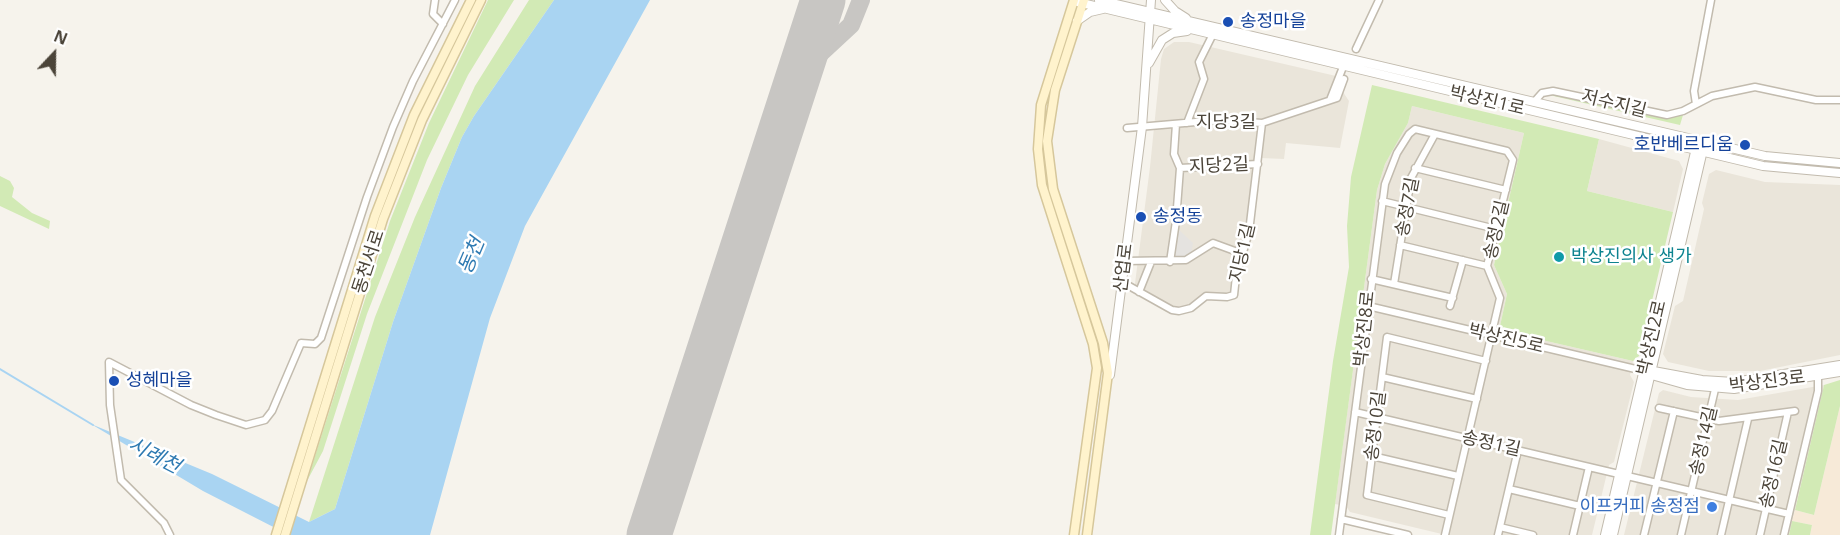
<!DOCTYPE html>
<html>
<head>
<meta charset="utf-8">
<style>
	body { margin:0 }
	#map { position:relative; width:1840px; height:535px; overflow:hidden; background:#f6f3ec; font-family:"Open Sans",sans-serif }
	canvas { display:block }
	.north { position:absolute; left:24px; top:24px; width:60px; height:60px; -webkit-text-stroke:4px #fff; paint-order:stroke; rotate:22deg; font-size:16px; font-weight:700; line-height:24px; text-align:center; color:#4b4439 }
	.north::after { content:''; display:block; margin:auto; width:21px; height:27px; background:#4b4439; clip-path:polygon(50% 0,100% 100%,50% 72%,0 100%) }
</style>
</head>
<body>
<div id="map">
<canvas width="1840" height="535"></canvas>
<div class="north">N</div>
</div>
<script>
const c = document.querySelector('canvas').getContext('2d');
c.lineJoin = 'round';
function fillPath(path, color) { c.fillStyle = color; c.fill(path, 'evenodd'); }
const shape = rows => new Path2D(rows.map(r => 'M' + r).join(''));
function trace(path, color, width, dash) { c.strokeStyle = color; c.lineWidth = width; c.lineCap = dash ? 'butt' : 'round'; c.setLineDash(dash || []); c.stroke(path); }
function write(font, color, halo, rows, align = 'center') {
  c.font = font + ' "Open Sans","Noto Sans KR",sans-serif'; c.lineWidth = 5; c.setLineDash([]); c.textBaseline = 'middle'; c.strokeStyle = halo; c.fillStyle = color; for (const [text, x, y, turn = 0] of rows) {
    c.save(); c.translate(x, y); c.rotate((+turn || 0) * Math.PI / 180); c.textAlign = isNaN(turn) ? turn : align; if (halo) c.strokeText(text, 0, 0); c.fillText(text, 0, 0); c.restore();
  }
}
fillPath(shape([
	[1174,42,1189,42,1336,76,1335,80,1349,101,1340,148,1286,143,1284,159,1261,158,1254,216,1237,276,1235,295,1212,296,1179,313,1134,291,1150,167,1161,59,1164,49],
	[1412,106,1524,133,1494,265,1507,294,1500,326,1503,331,1633,361,1630,375,1634,382,1614,462,1609,465,1592,535,1446,535,1350,512,1346,506,1335,504,1377,190,1385,164,1408,123],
	[1599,139,1679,161,1683,169,1673,212,1587,191],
	[1716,170,1765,182,1840,185,1840,355,1760,371,1709,371,1668,362,1663,354,1675,306,1683,301,1704,209,1702,203,1709,174],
	[1824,385,1789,535,1624,535,1659,393,1663,390,1691,397,1738,400]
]), '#eae5da');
fillPath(shape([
	[1840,406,1840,535,1810,535,1812,525,1792,521,1795,510,1814,515]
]), '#f7ead8');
fillPath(shape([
	[488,0,514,0,468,75,427,160,367,314,323,451,307,481,390,221,429,123],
	[529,0,554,0,474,116,462,137,441,188,393,322,335,509,309,522,375,317,415,217,475,86],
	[1372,85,1599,139,1587,191,1673,212,1639,356,1633,361,1503,331,1500,326,1507,294,1494,265,1524,133,1412,106,1408,123,1385,164,1377,190,1331,535,1310,535,1333,361,1349,267,1347,226,1351,177],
	[1555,94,1656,117,1683,115,1680,125,1549,95],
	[0,176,10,181,14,188,12,197,32,213,50,221,49,229,0,206],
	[1840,380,1840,406,1814,515,1795,510,1824,385],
	[1792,521,1812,525,1810,535,1789,535]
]), '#d2eab5');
fillPath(shape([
	[1178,229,1193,243,1191,255,1173,259]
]), '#e5e3e0');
fillPath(shape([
	[554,0,650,0,525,226,490,318,430,535,289,535,203,491,91,424,212,474,309,522,335,509,393,322,441,188,462,137,474,116]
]), '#a9d4f2');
trace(shape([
	[0,369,93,425]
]), '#a9d4f2', 2);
trace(shape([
	[808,48,812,0],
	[794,90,801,74,810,63,851,25,861,0]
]), '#c8c6c3', 18);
trace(shape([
	[649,535,823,0]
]), '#c8c6c3', 45);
const minor = shape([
	[435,0,433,14,443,24],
	[1356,49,1379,0],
	[1330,100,1343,67],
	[1534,102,1542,93,1553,91,1667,115,1683,111,1712,96,1755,87,1816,100,1840,100],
	[1696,104,1694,91,1711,0],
	[1187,123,1204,79,1199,62,1212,36],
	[1176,124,1174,154,1180,168],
	[1127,128,1219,120,1262,123,1337,98,1344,79],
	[1415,168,1506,190],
	[1382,201,1496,229],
	[1400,245,1487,266],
	[1125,261,1186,260,1213,243,1243,254],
	[1170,262,1176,221,1180,168,1258,164],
	[1371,279,1453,298],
	[1122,282,1172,310,1179,311,1191,308,1206,296,1227,297,1234,295,1236,276,1249,232,1262,123],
	[1394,284,1411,178,1435,134],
	[1139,292,1151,262],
	[1368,306,1644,371],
	[1450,306,1463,260],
	[1382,377,1477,399],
	[1659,408,1719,421,1795,411],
	[1355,412,1789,514],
	[1372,456,1458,476],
	[1509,489,1580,506],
	[1449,515,1367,495,1387,337,1486,361],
	[1341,519,1408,535],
	[1500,527,1533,535],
	[170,535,164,523,121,480,110,405,109,362,191,405,216,415,246,425,265,420,272,411,301,343,315,344,321,338,367,197,393,127,413,81,455,0],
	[1339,535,1385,184,1397,153,1409,134,1415,129,1507,151,1513,160,1487,266,1500,298,1445,535],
	[1498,535,1518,450],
	[1573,535,1589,467],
	[1644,535,1674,411],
	[1681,535,1716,385],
	[1721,535,1748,419],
	[1760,535,1788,412],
	[1784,535,1818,391,1818,372]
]);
const tertiary = shape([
	[1099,0,1765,156,1840,163],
	[1165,0,1175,11,1186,18],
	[1078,2,1763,166,1840,173],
	[1077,21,1090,12,1103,9],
	[1149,63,1162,40,1173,33,1187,31],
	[1648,370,1702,380,1734,382,1840,365],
	[1648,374,1687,385,1734,389,1840,372],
	[1110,375,1142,127,1151,0],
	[1605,535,1696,148],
	[1613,535,1703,150]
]);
const secondary = shape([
	[1084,0,1055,90,1047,141,1053,189,1103,343,1108,373,1087,535],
	[276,535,375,216,414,115,471,0],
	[285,535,383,219,422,120,481,0],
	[1074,535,1097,368,1093,344,1042,185,1038,149,1041,105,1074,0]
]);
trace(minor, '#c2bbae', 9);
trace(tertiary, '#c2bbae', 10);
trace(secondary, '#d6c79b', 11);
trace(minor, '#fff', 6);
trace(tertiary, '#fff', 8);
trace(secondary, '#fff3cd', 8);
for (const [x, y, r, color] of [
	[1228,22,6,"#1a4fb4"],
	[1745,145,6,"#1a4fb4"],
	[1141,217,6,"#1a4fb4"],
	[1559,257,6,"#0f9aa8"],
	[114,381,6,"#1a4fb4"],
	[1712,507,6,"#3f7fe0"]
]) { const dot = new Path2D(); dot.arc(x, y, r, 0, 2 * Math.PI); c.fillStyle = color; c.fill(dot); trace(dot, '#fff', 2); }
write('18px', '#164399', '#fff', [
	["송정마을",1240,22],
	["호반베르디움",1733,145,"right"],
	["송정동",1153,217],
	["성혜마을",126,381]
], 'left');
write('18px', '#4b4439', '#fff', [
	["박상진1로",1487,101,13],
	["저수지길",1614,104,14],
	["지당3길",1226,123],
	["지당2길",1219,166,-3],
	["송정7길",1408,207,-79],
	["송정2길",1497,230,-77],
	["지당1길",1243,253,-77],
	["동천서로",369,262,-72],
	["산업로",1124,268,-83],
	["박상진8로",1365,329,-84],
	["박상진2로",1652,338,-77],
	["박상진5로",1506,339,13],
	["박상진3로",1767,382,-7],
	["송정10길",1376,426,-83],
	["송정14길",1704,441,-77],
	["송정1길",1491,444,13],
	["송정16길",1774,474,-77]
]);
write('18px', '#0d838f', '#fff', [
	["박상진의사 생가",1571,257]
], 'left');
write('18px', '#366cbe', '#fff', [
	["이프커피 송정점",1700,507]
], 'right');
write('italic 20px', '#2e7ab2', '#fff', [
	["동천",472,256,-67],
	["시례천",154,456,27]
]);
</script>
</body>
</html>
